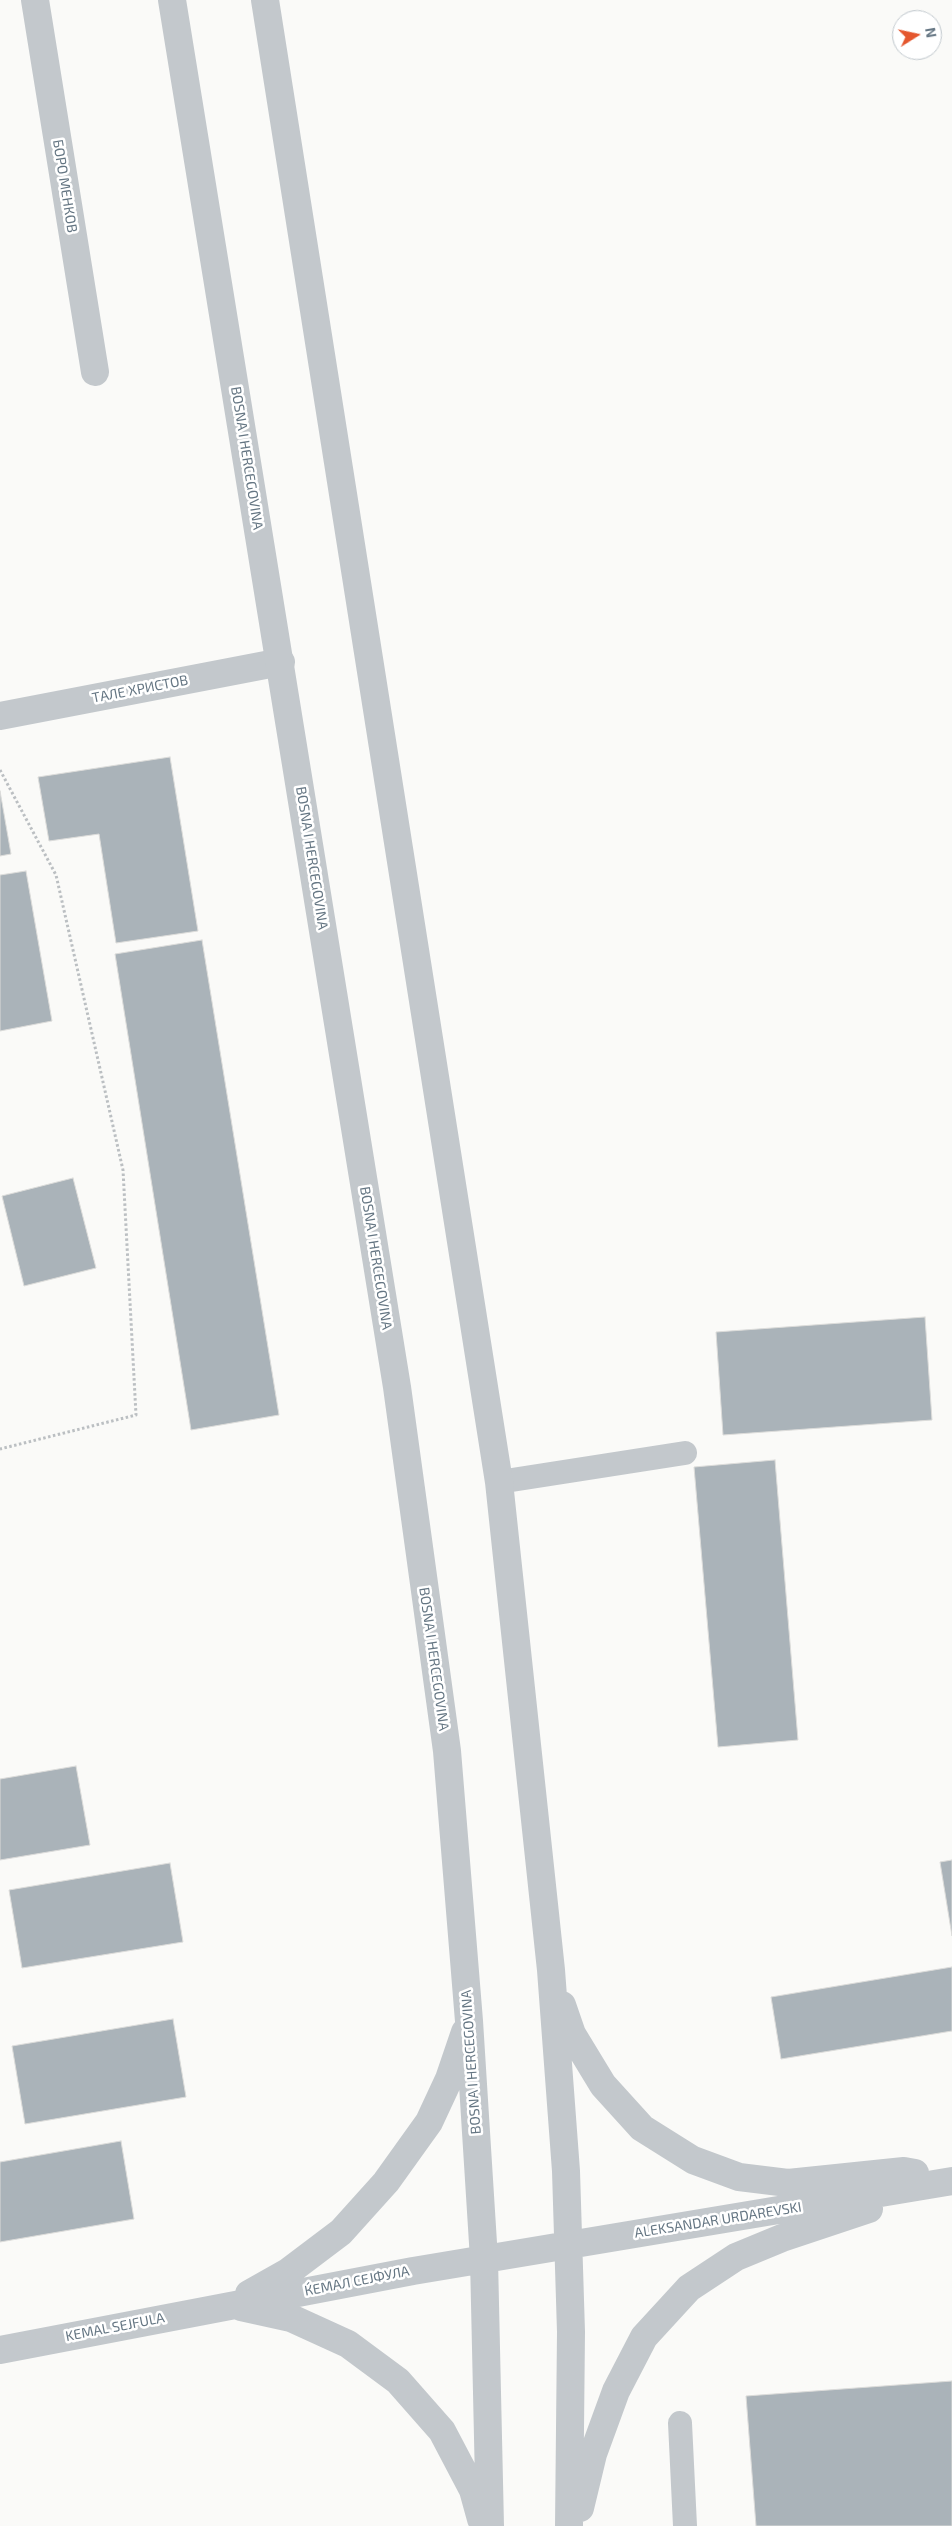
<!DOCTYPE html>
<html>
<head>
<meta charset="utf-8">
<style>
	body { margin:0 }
	#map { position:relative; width:952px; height:2526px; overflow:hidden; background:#fafaf8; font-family:"Exo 2",sans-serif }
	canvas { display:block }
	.north { position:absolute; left:892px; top:10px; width:50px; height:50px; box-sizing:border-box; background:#fff; border:1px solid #c1c8cd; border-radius:50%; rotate:80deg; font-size:14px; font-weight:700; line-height:20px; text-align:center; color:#657683 }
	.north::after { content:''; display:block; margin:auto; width:18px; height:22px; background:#e4572e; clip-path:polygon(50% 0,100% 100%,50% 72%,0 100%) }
</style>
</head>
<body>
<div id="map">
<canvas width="952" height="2526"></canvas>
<div class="north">N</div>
</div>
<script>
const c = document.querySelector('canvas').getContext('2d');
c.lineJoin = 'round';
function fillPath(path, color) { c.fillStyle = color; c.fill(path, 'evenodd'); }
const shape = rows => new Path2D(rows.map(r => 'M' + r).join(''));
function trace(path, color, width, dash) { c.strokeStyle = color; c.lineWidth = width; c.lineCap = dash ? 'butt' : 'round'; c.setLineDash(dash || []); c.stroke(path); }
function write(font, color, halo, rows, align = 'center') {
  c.font = font + ' "Exo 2",sans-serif'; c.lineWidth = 5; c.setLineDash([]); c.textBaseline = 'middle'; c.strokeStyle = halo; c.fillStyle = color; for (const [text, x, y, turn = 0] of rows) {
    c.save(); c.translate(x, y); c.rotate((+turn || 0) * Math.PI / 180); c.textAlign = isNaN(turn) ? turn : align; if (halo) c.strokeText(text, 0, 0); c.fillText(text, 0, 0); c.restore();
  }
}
const building = shape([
	[170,757,198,931,116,943,99,834,49,841,38,777,170,757],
	[0,791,11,854,0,856,0,791],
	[26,871,52,1021,0,1031,0,875,26,871],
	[202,940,279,1415,191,1430,115,954,202,940],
	[73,1178,96,1268,24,1286,2,1196,73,1178],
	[925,1317,932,1420,723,1435,716,1332,925,1317],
	[775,1460,798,1740,718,1747,694,1467,775,1460],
	[76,1766,90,1845,0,1860,0,1779,76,1766],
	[952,1860,952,1936,940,1862,952,1860],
	[170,1863,183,1942,22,1968,9,1890,170,1863],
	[952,1967,952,2031,781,2059,771,1997,952,1967],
	[173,2019,186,2097,25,2124,12,2046,173,2019],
	[121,2141,134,2219,0,2242,0,2162,121,2141],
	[952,2381,952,2526,756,2526,746,2396,952,2381]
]);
fillPath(building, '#aab3b9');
trace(building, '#dcdcda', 1);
trace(shape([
	[0,770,56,875,123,1170,136,1415,0,1449]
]), '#bbbfc2', 3, [2.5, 2.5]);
trace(shape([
	[499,1482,685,1453],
	[680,2423,685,2526]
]), '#c3c8cc', 24);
trace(shape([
	[35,0,95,372],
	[0,716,281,662]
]), '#c3c8cc', 28);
trace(shape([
	[172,0,397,1387,447,1751,469,2021,484,2259,490,2526],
	[265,0,499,1482,551,1970,566,2171,571,2332,569,2526],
	[562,2005,572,2034,603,2085,642,2128,693,2160,739,2177,788,2183,904,2171,915,2173],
	[249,2294,288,2272,341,2232,386,2182,429,2122,449,2079,465,2032],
	[241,2307,291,2318,348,2344,398,2381,442,2431,473,2490,481,2519],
	[0,2350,413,2271,952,2181],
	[580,2508,593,2454,616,2391,644,2337,689,2288,736,2257,782,2238,869,2209]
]), '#c3c8cc', 28);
write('14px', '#657683', '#fff', [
	["БОРО МЕНКОВ",65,186,81],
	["BOSNA I HERCEGOVINA",247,458,81],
	["ТАЛЕ ХРИСТОВ",140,689,-11],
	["BOSNA I HERCEGOVINA",312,858,81],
	["BOSNA I HERCEGOVINA",376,1258,81],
	["BOSNA I HERCEGOVINA",434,1659,82],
	["BOSNA I HERCEGOVINA",471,2062,-94],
	["ALEKSANDAR URDAREVSKI",718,2220,-9],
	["ЌЕМАЛ СЕЈФУЛА",357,2281,-11],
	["KEMAL SEJFULA",115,2327,-11]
]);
</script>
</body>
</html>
